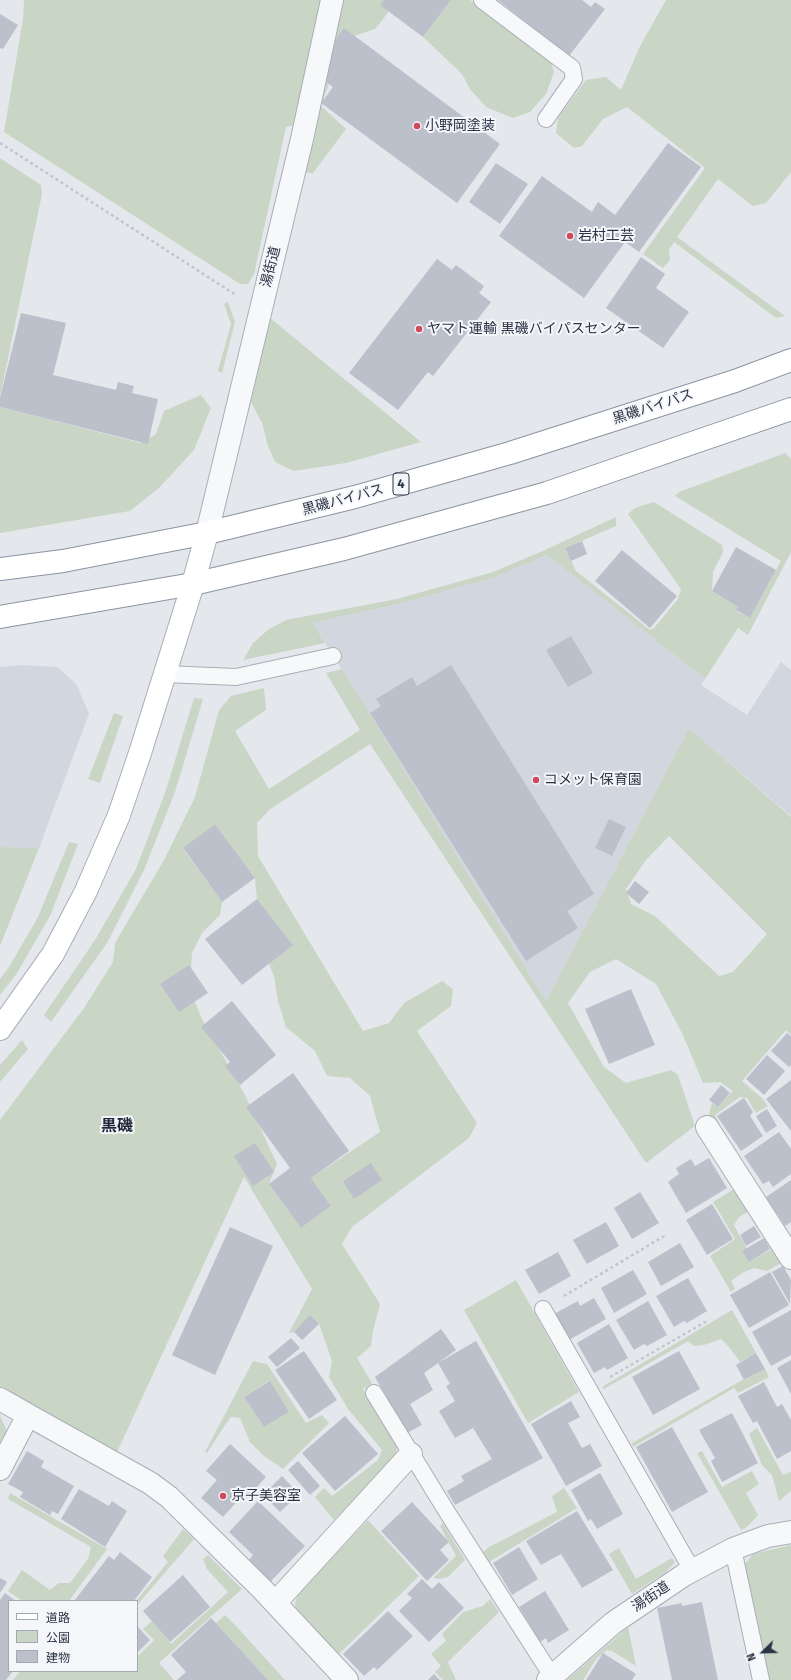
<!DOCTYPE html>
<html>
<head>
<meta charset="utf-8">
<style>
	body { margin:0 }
	#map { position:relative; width:791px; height:1680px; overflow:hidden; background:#e4e7ec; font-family:"Fira Sans","Noto Sans JP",sans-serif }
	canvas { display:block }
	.legend { position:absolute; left:8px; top:1600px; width:130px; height:72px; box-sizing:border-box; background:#f4f6f9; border:1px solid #a4a8b1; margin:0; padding:5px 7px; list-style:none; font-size:12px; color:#2b3445 }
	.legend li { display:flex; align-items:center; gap:8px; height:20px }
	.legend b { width:20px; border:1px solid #a4a8b1 }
	.north { position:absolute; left:743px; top:1632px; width:40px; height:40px; -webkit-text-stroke:3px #f4f6f9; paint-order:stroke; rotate:247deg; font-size:11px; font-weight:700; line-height:16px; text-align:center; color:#2b3445 }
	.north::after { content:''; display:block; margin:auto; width:14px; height:18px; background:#2b3445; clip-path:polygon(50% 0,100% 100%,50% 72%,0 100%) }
</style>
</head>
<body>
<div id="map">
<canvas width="791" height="1680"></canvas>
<ul class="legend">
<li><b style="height:5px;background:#fff"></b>道路</li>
<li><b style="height:11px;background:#c9d6c5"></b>公園</li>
<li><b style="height:11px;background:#bbc0ca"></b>建物</li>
</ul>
<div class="north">N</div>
</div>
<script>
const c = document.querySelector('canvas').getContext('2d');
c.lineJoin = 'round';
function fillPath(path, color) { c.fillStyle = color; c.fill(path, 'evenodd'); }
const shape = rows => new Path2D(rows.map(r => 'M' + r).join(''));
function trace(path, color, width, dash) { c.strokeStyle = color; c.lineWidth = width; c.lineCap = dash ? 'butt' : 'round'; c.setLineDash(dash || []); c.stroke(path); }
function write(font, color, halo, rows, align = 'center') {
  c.font = font + ' "Fira Sans","Noto Sans JP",sans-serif'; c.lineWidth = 4; c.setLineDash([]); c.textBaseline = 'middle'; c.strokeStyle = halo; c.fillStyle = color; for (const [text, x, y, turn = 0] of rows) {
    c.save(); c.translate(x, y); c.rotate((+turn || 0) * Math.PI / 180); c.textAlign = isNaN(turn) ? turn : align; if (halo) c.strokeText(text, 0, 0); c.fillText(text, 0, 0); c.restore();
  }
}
fillPath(shape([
	[547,555,705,679,701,685,747,715,781,662,791,670,791,816,689,728,546,1001,313,623,398,604,493,578],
	[21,665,58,667,77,685,89,714,39,848,0,847,0,667]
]), '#d2d6de');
fillPath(shape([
	[24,0,395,0,384,18,375,29,345,39,321,106,346,129,313,173,301,172,311,121,286,127,254,274,248,284,240,284,4,132,23,19],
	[451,0,470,0,551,62,554,72,546,94,530,112,513,118,486,107,470,89,462,74,423,37],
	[666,0,791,0,791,172,766,203,753,206,718,179,677,237,785,316,776,318,674,242,669,250,670,260,663,268,643,254,705,168,627,107,603,119,582,146,574,148,556,133,558,118,586,80,606,77,621,90,639,48],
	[0,158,41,185,42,194,0,397],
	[228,302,235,322,222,373,218,371,231,324,224,304],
	[270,318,421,442,346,463,294,471,275,462,268,446,262,423,251,402],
	[201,395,211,408,194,450,159,488,130,511,0,533,0,407,141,443,156,434,164,411],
	[785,453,791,459,791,552,748,635,738,628,705,679,547,555,493,578,398,604,313,623,325,643,243,660,253,643,269,629,286,620,397,599,493,572,545,550,616,517,616,526,565,548,576,571,650,630,654,628,678,599,681,589,628,514,635,508,654,502,722,545,723,552,713,572,712,591,738,607,736,611,750,618,781,561,675,496,679,492],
	[342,669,546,1001,689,728,791,817,791,1035,786,1030,742,1081,763,1099,768,1106,756,1113,747,1098,740,1097,715,1115,720,1125,716,1128,709,1114,712,1103,718,1107,733,1091,720,1082,703,1083,682,1033,656,984,616,959,590,972,568,1003,604,1067,626,1083,671,1070,678,1075,695,1126,646,1163,370,744,269,810,257,823,258,856,363,1031,389,1023,404,1003,442,981,453,989,451,1006,417,1031,477,1123,469,1138,352,1227,342,1244,380,1304,373,1331,371,1346,357,1358,372,1383,363,1389,397,1447,396,1456,334,1520,315,1497,324,1488,332,1496,378,1460,382,1450,348,1409,329,1377,332,1361,319,1324,310,1316,294,1332,289,1333,312,1289,244,1177,117,1452,0,1388,0,1120,84,1008,113,962,115,943,164,860,195,797,219,710,231,696,264,688,266,710,235,731,269,789,360,730,326,673],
	[215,824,255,878,257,899,292,944,269,963,274,977,278,1001,286,1027,315,1051,327,1076,350,1078,370,1096,380,1132,311,1178,331,1206,301,1228,269,1184,277,1164,245,1095,202,1019,190,990,192,953,202,933,220,915,222,902,183,849],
	[669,836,767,934,733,972,719,976,655,916,631,904,626,889,646,860],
	[194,698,203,699,175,792,144,870,107,943,51,1022,44,1015,95,940,136,869,166,790],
	[114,713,123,716,100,783,88,779],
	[69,842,78,844,50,916,17,973,0,995,0,979,9,967,38,917],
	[0,847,39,848,0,946],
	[22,1040,28,1049,0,1082,0,1065],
	[734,1189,749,1211,739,1217,734,1225,747,1249,742,1251,749,1262,772,1249,781,1263,767,1271,754,1268,742,1273,731,1281,735,1289,731,1292,710,1256,735,1239,713,1202],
	[516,1280,579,1392,528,1423,464,1310],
	[732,1310,756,1353,740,1362,729,1347,721,1339,704,1345,694,1346,688,1341,604,1389,602,1387],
	[253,1361,267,1364,306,1423,322,1415,329,1423,283,1469,264,1456,250,1442,240,1418,231,1417,225,1425,207,1453,205,1452],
	[269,1381,289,1412,264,1427,244,1397],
	[765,1369,769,1377,738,1393,734,1388,633,1447,632,1443,744,1379,745,1380],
	[0,1416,8,1433,0,1448],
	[757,1428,783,1475,791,1472,791,1491,779,1501,772,1475,762,1465,749,1434],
	[702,1451,722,1487,752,1471,759,1484,746,1493,758,1515,747,1527,741,1530,697,1453],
	[564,1488,577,1508,489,1562,483,1552,489,1547,557,1512,552,1496],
	[10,1493,107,1549,69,1601,22,1601,8,1591,22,1570,50,1590,59,1583,70,1583,88,1559,91,1547,8,1499],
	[368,1520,419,1576,339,1654,297,1612,295,1605,297,1595],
	[443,1523,465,1560,448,1577,439,1579,433,1578,456,1556,440,1526],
	[183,1529,194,1539,137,1605,136,1601,168,1562,163,1556],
	[791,1545,791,1680,769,1680,744,1565,753,1554],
	[619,1548,636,1579,672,1558,675,1562,665,1573,632,1594,609,1554],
	[208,1555,242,1589,159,1663,174,1680,13,1680,20,1671,137,1671,137,1657,154,1640,143,1629,152,1621,171,1644,228,1592,207,1569,203,1559],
	[490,1599,499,1612,448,1662,456,1680,443,1680,435,1672,441,1666,431,1654,446,1641,442,1634,463,1612,483,1606],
	[225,1615,236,1626,285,1680,268,1680,216,1623],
	[628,1627,636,1666,612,1651,607,1650,597,1658,583,1680,567,1680]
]), '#c9d6c5');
fillPath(shape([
	[384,0,451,0,423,37,380,5],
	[498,0,582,0,591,7,595,2,605,9,569,56],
	[0,14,18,25,3,49,0,48],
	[344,28,500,144,457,203,321,103,333,87,325,81,333,43],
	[668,143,701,167,639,252,625,242,584,298,499,236,542,176,592,212,598,202,615,215],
	[496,163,528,184,500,224,469,202],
	[641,257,665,274,656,288,689,312,663,348,606,308],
	[437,259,452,270,456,265,484,286,479,293,491,302,433,376,428,372,398,410,349,373],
	[21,313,66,323,53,375,116,390,118,382,134,386,132,393,158,399,148,444,0,407,0,398],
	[582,541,587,554,571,561,565,548],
	[736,547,776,570,750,618,736,610,738,607,712,591],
	[622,550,677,596,650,628,595,581],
	[571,636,593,673,568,687,546,650],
	[451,665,594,894,567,911,578,928,526,961,370,713,381,706,376,699,412,677,417,686],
	[609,819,626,827,612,856,595,848],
	[215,824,255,878,222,902,183,848],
	[635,881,649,892,639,904,626,893],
	[257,899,293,945,242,985,205,939],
	[189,965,208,993,179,1012,160,984],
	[631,989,655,1045,609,1064,585,1009],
	[232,1001,276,1055,240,1085,225,1066,230,1062,201,1027],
	[787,1033,791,1036,791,1065,789,1067,771,1051],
	[767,1055,785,1071,764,1095,746,1079],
	[293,1073,349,1151,311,1178,331,1206,301,1228,269,1184,290,1168,246,1107],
	[791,1080,791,1131,766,1099],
	[721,1085,730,1093,718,1107,709,1100],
	[744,1098,753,1112,750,1116,763,1136,741,1151,717,1116],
	[767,1109,777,1126,766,1133,756,1116],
	[779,1132,791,1149,791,1174,773,1187,769,1181,763,1184,744,1156],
	[255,1143,274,1172,253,1186,234,1156],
	[709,1158,727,1188,686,1213,668,1182,679,1174,676,1168,691,1159,695,1166],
	[371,1163,382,1180,354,1199,343,1181],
	[791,1180,791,1222,785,1226,766,1197],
	[640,1192,659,1223,632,1239,614,1208],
	[712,1204,733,1239,707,1255,686,1220],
	[606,1222,619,1246,587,1264,573,1240],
	[754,1226,761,1237,746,1246,740,1235],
	[230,1227,273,1246,215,1375,172,1355],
	[764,1238,770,1249,749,1262,742,1251],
	[680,1243,694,1267,661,1286,648,1262],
	[558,1252,571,1276,539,1294,525,1270],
	[783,1266,791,1280,790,1304,772,1272],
	[633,1270,647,1294,614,1313,601,1288],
	[770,1272,789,1305,749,1328,730,1295],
	[688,1278,707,1311,687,1323,684,1321,674,1327,656,1296],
	[594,1298,606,1319,569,1340,554,1314,578,1301,580,1306],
	[648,1301,667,1335,647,1346,644,1344,634,1350,616,1320],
	[791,1310,791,1355,771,1366,752,1332],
	[310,1315,319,1324,302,1340,294,1332],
	[609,1324,628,1358,607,1370,605,1367,594,1373,577,1343],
	[441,1329,456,1350,424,1373,433,1390,410,1404,422,1425,407,1433,375,1377],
	[291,1338,300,1348,277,1367,268,1357],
	[476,1341,543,1458,455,1505,447,1491,464,1481,461,1476,492,1459,473,1428,455,1438,439,1411,455,1401,446,1386,450,1384,438,1363],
	[304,1351,337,1400,309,1419,275,1370],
	[679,1351,700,1389,653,1415,632,1377],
	[756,1353,765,1369,744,1380,736,1365],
	[791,1360,791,1394,777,1368],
	[270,1381,289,1412,264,1427,244,1397],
	[764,1382,777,1407,782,1404,791,1420,791,1451,777,1459,757,1421,753,1423,738,1396],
	[571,1401,580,1417,568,1423,582,1448,590,1444,602,1466,566,1486,531,1424],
	[732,1413,758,1463,722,1482,711,1461,715,1458,699,1430],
	[345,1416,378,1454,335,1491,302,1453],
	[672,1427,708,1492,672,1512,636,1447],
	[230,1444,266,1477,245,1500,241,1497,223,1517,201,1498,217,1480,206,1471],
	[27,1451,44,1461,41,1467,74,1486,58,1514,52,1511,50,1515,20,1497,23,1492,8,1484],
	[298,1461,320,1486,310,1495,288,1470],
	[600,1473,623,1514,597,1529,591,1519,588,1521,571,1490],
	[282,1476,299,1494,280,1512,263,1495],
	[79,1489,109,1506,112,1501,127,1511,105,1547,61,1519],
	[258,1501,305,1546,270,1582,248,1561,253,1555,229,1532],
	[412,1502,449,1542,440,1550,449,1560,427,1581,381,1531],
	[577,1511,613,1570,582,1588,561,1554,541,1565,526,1541],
	[519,1547,538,1579,512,1595,493,1563],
	[120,1552,152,1577,134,1601,74,1601,109,1556,114,1560],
	[183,1575,210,1607,170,1642,143,1611],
	[0,1578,7,1582,0,1593],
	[422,1579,432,1589,439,1582,464,1608,429,1642,399,1611,412,1598,407,1594],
	[545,1591,569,1630,548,1643,546,1638,540,1642,519,1607],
	[5,1593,16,1601,9,1601,9,1671,13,1671,6,1680,0,1680,0,1600],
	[702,1602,718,1680,672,1680,657,1608,682,1603,682,1606],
	[388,1611,413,1636,377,1670,374,1667,364,1676,343,1654],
	[211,1618,216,1623,268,1680,177,1680,186,1672,171,1655],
	[137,1626,150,1640,137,1653],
	[603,1653,636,1674,632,1680,586,1680],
	[434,1674,440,1680,428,1680]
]), '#bbc0ca');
const lane = shape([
	[482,0,572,68,574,79,546,119],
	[165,674,236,677,333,656],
	[543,1309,692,1570],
	[374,1393,447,1512,552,1676],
	[733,1549,761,1680]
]);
const street = shape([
	[207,533,302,139,332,0],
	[707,1127,791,1258],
	[0,1399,28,1415,0,1469],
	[28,1415,150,1483,169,1497,263,1590,347,1680],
	[275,1603,411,1454],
	[548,1680,613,1623,684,1575,733,1549,768,1536,791,1532]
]);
const secondary = shape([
	[0,1029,53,954,86,891,119,815,140,753,193,584,207,533]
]);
const highway = shape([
	[0,569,63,561,207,533,355,497,510,453,735,381,791,360],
	[0,617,193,584,344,549,547,493,791,409]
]);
trace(lane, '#a9aeb7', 18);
trace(street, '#a9aeb7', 24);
trace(secondary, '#a9aeb7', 24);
trace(highway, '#8b94a3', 24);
trace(shape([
	[0,143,236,295],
	[564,1296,666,1235],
	[610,1377,707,1321]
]), '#c2c5cb', 2.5, [3, 3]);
trace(lane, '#f7f8fa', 16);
trace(street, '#f7f8fa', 22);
trace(secondary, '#fff', 22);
trace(highway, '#fff', 22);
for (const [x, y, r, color] of [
	[417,126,4,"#d1495b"],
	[570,236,4,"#d1495b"],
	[419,329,4,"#d1495b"],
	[536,780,4,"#d1495b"],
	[223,1496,4,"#d1495b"]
]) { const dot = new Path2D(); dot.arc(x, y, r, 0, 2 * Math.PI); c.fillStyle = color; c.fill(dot); trace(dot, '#f4f6f9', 1.5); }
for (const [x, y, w] of [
	[401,484,16]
]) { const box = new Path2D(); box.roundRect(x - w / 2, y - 11, w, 22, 3); c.fillStyle = '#f4f6f9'; c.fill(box); trace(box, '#2b3445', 1); }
write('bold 13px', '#2b3445', null, [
	["4",401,484]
]);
write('14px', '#2b3445', '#f4f6f9', [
	["小野岡塗装",425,126],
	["岩村工芸",578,236],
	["ヤマト運輸 黒磯バイパスセンター",427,329],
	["コメット保育園",544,780],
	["京子美容室",231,1496]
], 'left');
write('14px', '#2b3445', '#f4f6f9', [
	["湯街道",271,267,-76],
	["黒磯バイパス",653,407,-18],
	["黒磯バイパス",343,500,-15],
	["湯街道",651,1597,-34]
]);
write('bold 16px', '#1d2536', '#f4f6f9', [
	["黒磯",117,1127]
]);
</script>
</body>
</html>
